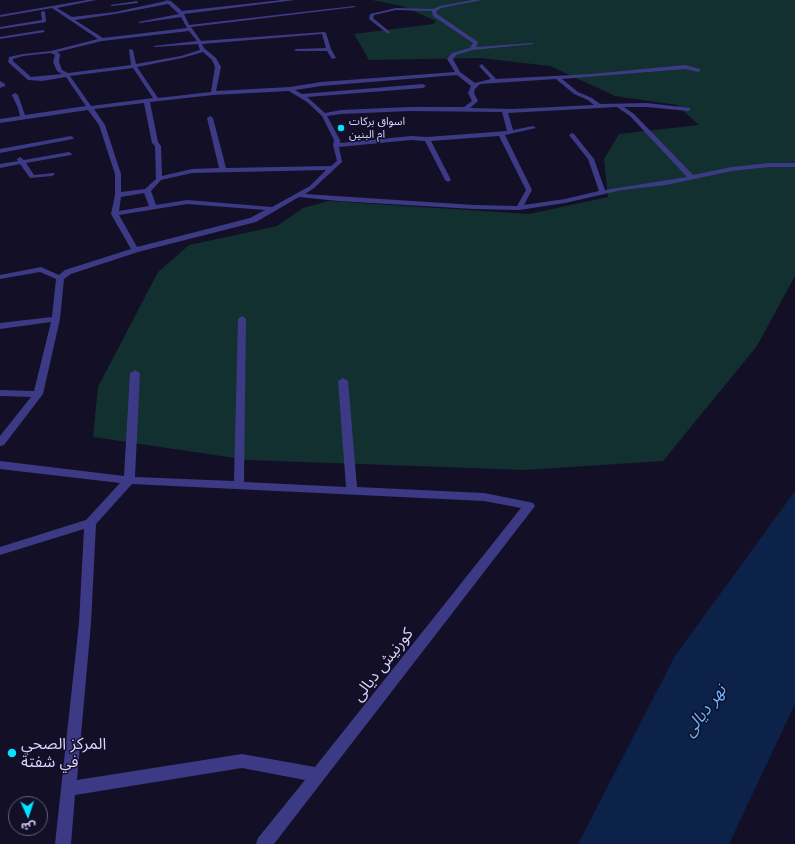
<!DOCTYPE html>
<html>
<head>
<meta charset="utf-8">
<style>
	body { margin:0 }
	#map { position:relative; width:795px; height:844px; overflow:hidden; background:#130f26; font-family:"PT Sans","Noto Sans Arabic",sans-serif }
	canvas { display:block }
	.north { position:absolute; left:8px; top:796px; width:40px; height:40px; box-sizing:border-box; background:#130f26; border:1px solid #625e7d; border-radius:50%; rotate:177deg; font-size:11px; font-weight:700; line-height:16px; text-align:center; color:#d9d4ff }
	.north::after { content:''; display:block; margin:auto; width:14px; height:18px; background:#00e5ff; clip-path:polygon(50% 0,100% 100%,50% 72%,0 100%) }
</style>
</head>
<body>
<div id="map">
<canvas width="795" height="844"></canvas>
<div class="north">ش</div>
</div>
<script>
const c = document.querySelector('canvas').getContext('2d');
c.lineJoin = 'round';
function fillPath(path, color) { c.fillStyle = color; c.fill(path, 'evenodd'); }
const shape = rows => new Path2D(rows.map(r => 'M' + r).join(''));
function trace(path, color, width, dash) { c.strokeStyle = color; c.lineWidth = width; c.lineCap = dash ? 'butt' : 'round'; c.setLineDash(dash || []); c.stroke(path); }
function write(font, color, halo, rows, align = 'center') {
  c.font = font + ' "PT Sans","Noto Sans Arabic",sans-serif'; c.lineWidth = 3; c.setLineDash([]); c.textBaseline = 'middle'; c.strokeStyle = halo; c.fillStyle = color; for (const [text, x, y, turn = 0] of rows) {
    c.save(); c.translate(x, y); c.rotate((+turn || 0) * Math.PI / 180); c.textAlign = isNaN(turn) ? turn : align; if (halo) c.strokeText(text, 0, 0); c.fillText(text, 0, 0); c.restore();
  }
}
fillPath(shape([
	[372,0,795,0,795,276,757,346,663,461,525,470,248,460,93,437,98,387,158,272,189,245,277,226,303,208,329,201,529,214,608,197,604,159,619,134,699,125,677,105,615,96,550,66,480,58,369,60,354,34,433,24,436,21,402,6]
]), '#12302f');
fillPath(shape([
	[795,491,795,704,729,844,578,844,675,656]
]), '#0c2248');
fillPath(shape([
	[87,0,96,0,57,8,72,17,115,12,166,1,165,0,171,1,182,11,282,0,295,0,184,14,189,25,354,6,356,7,191,27,201,41,324,32,326,33,331,49,336,58,332,59,327,51,296,51,294,50,296,49,326,48,322,34,202,44,204,48,216,58,221,67,216,91,290,87,321,82,455,72,447,59,452,53,470,48,473,43,433,16,432,11,396,10,374,15,373,18,390,32,388,34,369,19,370,14,396,8,433,9,440,6,473,0,482,0,441,8,436,11,437,14,478,42,476,47,532,43,534,44,472,50,456,55,453,59,460,72,475,83,491,79,479,66,482,64,496,79,591,74,685,65,700,69,700,71,698,72,685,69,562,79,578,92,592,98,600,104,647,103,690,108,690,110,688,111,647,107,624,107,634,114,693,175,732,167,769,163,795,163,795,167,769,167,732,171,666,185,622,190,565,203,519,210,474,209,338,201,299,197,256,222,138,252,71,274,64,279,60,319,43,394,4,445,0,446,0,436,31,397,0,396,0,390,34,391,51,322,0,329,0,323,52,317,56,279,40,272,0,279,0,275,41,267,59,275,65,270,131,249,111,214,115,195,115,174,99,125,88,110,0,123,0,119,20,116,18,108,12,95,15,93,18,95,25,115,86,106,66,77,42,81,28,80,8,62,9,57,23,54,51,51,98,39,52,8,0,17,0,15,87,0],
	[168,4,179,14,138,22,140,23,181,17,187,28,103,38,75,20,115,14,168,4],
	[189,31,197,41,153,46,155,47,198,44,200,50,181,56,136,64,133,50,131,49,129,50,131,65,68,73,62,70,59,62,60,54,57,52,102,41,189,31],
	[203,52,212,60,215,67,211,92,158,98,137,67,182,58,203,52],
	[51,53,55,55,53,62,57,71,62,74,31,77,13,61,13,59,23,56,51,53],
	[133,68,153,98,91,106,70,76,133,68],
	[457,75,471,86,468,93,472,101,464,107,410,107,341,110,325,113,307,97,423,88,426,86,423,84,302,94,295,90,321,86,457,75],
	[556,79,574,94,588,100,594,105,513,109,470,108,478,101,474,93,475,89,480,84,556,79],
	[289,91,307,102,322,116,334,140,333,145,337,161,331,166,226,168,213,118,210,116,207,118,219,168,192,169,162,176,161,146,158,142,150,102,213,95,289,91],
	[144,103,152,143,155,146,156,179,145,189,121,192,121,174,105,125,94,109,144,103],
	[617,107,630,116,687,177,605,190,594,159,574,134,572,133,569,135,588,159,599,191,565,199,524,205,532,190,505,135,536,128,533,126,513,130,508,113,617,107],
	[410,111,502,112,507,131,427,137,411,136,340,143,340,140,327,116,341,114,410,111],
	[499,136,526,190,517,206,474,205,305,194,314,188,342,162,339,147,411,140,425,141,445,180,448,182,451,180,431,141,499,136],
	[326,170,310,186,272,207,187,200,156,205,151,191,161,180,192,173,326,170],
	[144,193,149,206,119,211,121,197,144,193],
	[187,204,265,210,250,218,137,247,119,215,187,204],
	[137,1,138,3,112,6,110,5,137,1],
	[43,11,45,12,46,22,0,29,0,27,42,20,41,12,43,11],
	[43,30,45,32,0,39,0,37,43,30],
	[0,81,5,84,5,86,0,88,0,81],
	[71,136,74,138,73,139,0,153,0,149,71,136],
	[69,152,72,154,71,155,26,163,34,175,54,173,55,174,52,176,30,178,20,164,0,168,0,164,18,161,17,159,20,157,24,160,69,152],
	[242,316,246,319,244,482,346,487,338,381,343,378,348,381,357,487,484,493,529,502,533,503,535,506,274,844,256,844,258,838,305,780,242,768,75,795,71,844,55,844,79,623,84,529,0,555,0,547,86,520,120,483,0,469,0,461,124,476,130,373,135,370,140,373,135,477,234,481,238,319,242,316],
	[132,484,484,501,521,508,315,767,242,754,77,780,91,623,96,524,132,484]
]), '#3d3a85');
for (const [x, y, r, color] of [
	[341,128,4,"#00e5ff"],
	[12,753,5,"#00e5ff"]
]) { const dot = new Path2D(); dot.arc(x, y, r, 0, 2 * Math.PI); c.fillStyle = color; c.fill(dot); trace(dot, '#130f26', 1.5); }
write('11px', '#d9d4ff', '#130f26', [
	["اسواق بركات",349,122],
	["ام البنين",349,135]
], 'left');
write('16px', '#d9d4ff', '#130f26', [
	["كورنيش ديالى",383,665,-52]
]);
write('16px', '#d9d4ff', '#130f26', [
	["المركز الصحي",21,744],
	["في شفتة",21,762]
], 'left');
write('italic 17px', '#62b6ff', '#130f26', [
	["نهر ديالى",705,711,-53]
]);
</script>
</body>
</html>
